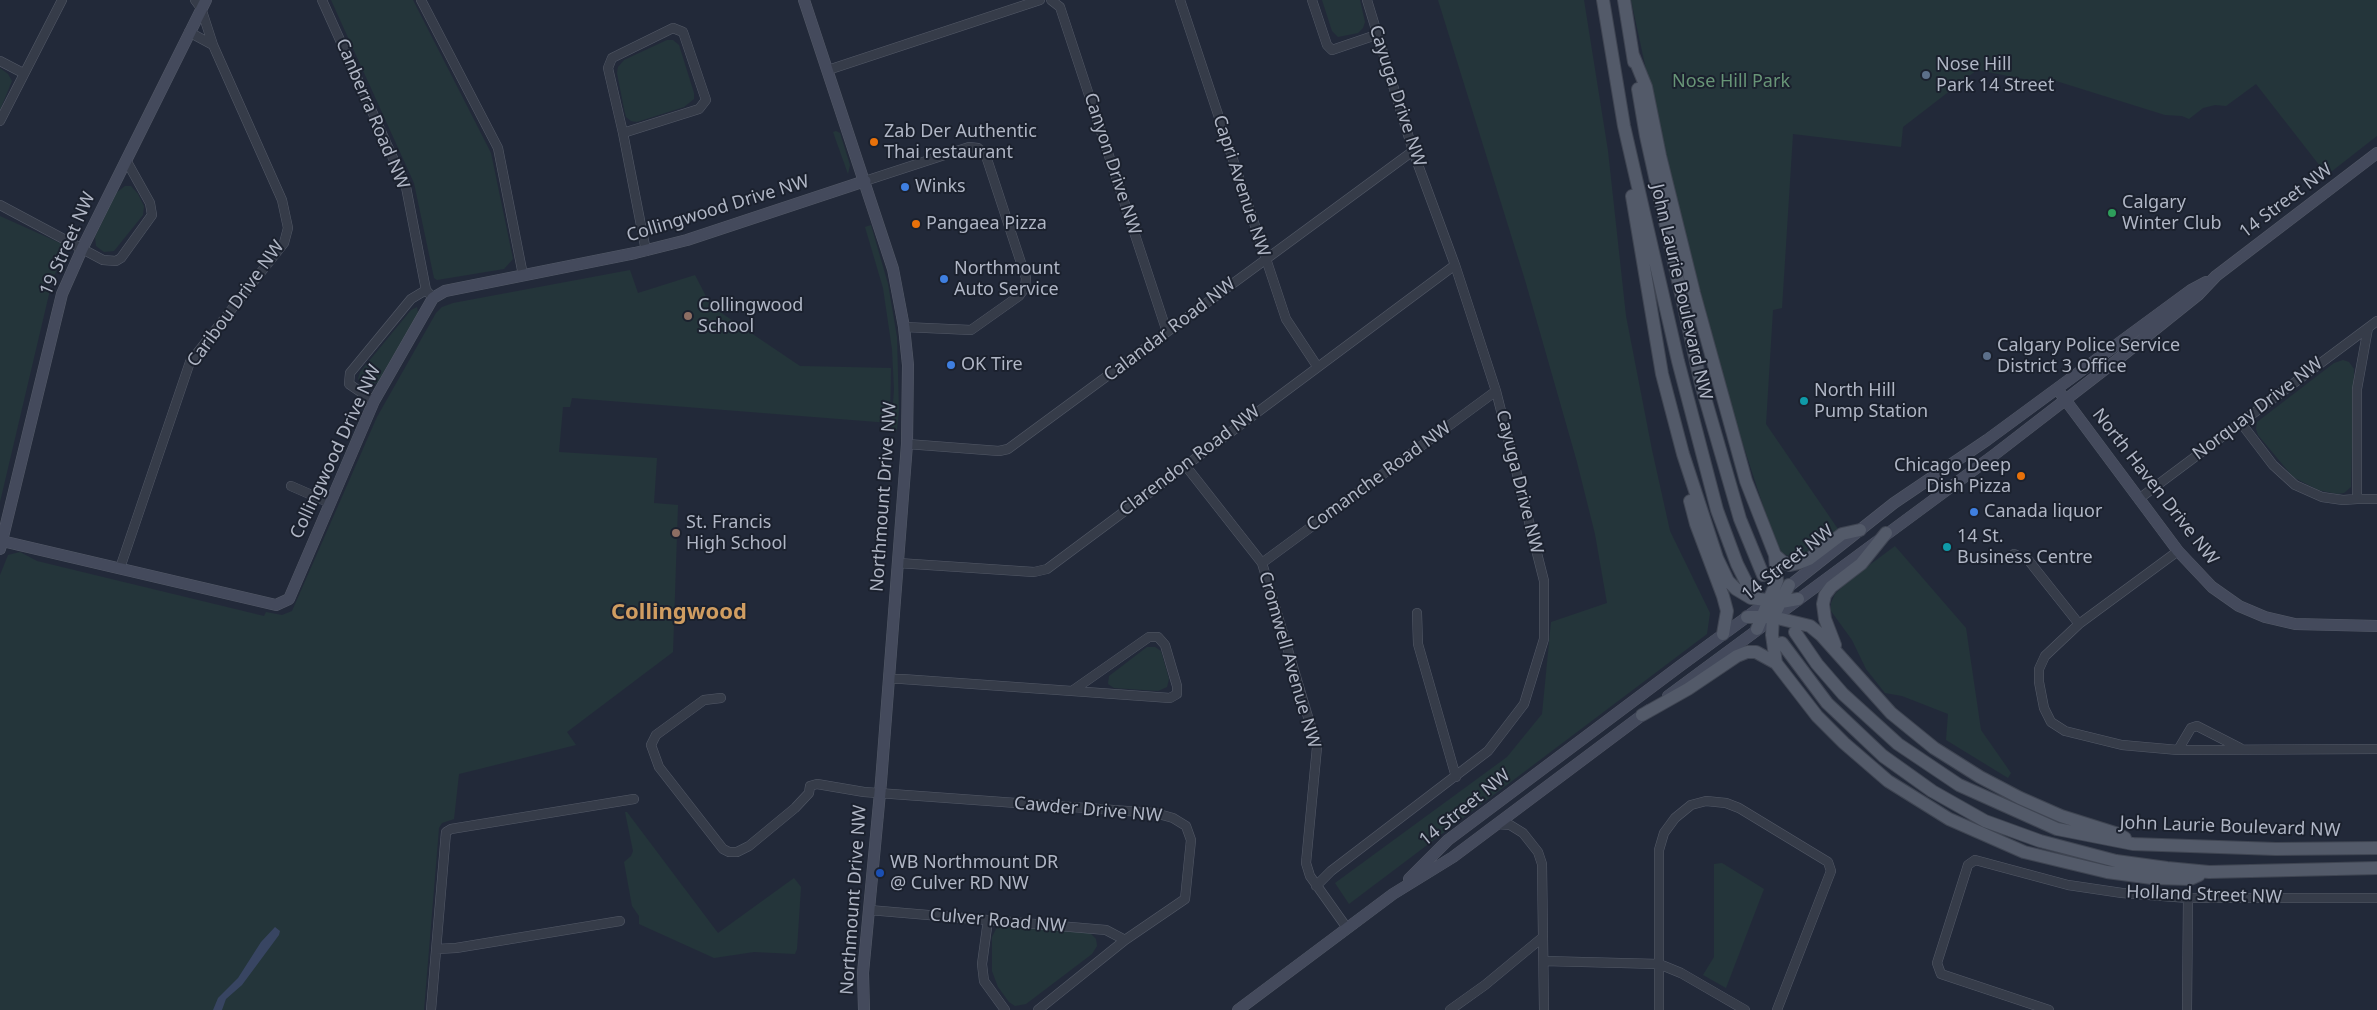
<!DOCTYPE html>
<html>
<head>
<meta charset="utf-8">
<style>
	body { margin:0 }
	canvas { display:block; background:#222939 }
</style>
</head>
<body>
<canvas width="2377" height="1010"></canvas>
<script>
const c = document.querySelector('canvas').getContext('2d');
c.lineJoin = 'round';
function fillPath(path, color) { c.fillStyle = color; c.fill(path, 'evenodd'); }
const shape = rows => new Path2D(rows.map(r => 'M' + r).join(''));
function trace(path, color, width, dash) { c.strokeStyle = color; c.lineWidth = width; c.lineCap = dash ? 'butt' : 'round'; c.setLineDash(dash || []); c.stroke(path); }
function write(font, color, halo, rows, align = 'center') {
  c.font = font + ' "Noto Sans",sans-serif'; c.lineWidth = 4; c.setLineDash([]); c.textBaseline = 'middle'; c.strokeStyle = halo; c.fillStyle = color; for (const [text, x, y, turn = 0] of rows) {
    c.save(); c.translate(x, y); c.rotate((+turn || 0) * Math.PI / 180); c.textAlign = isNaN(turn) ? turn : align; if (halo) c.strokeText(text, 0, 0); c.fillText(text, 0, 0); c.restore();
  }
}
fillPath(shape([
	[331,0,413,0,491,153,513,259,504,269,437,280,434,278,414,183],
	[1322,0,1360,0,1365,22,1363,28,1358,33,1338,37,1332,31],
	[1438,0,1584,0,1608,151,1626,316,1652,450,1670,531,1710,613,1707,634,1349,904,1335,883,1507,757,1542,714,1551,622,1607,603,1595,534,1577,462,1525,280],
	[1631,0,2377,0,2377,136,2327,175,2256,84,2226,106,2215,105,2203,108,2189,119,2182,116,2165,115,2053,80,2045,83,1977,70,1903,127,1901,147,1793,134,1782,308,1773,310,1766,424,1840,532,1801,558,1791,557,1782,553,1771,530,1737,426,1669,176],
	[667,40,673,40,679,45,694,93,694,99,684,107,637,122,631,121,626,117,624,109,617,73,618,67,624,60],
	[0,68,8,74,12,81,0,110],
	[836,131,840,133,850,165,848,174,833,132],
	[125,186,131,186,138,194,144,206,143,215,114,251,104,252,96,246,95,237,116,193],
	[0,216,60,243,64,246,64,255,48,289,50,290,0,502],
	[871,225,888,284,897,337,899,412,897,429,891,433,894,389,892,349,883,288,865,227],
	[630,270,638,293,695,275,711,306,800,366,891,368,890,423,572,398,570,407,563,407,559,452,657,458,654,503,678,505,673,652,567,732,576,745,459,774,454,819,442,823,439,828,424,1010,0,1010,0,575,8,555,20,552,37,561,264,616,266,612,282,615,292,611,377,417,436,313,442,307,453,303],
	[417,307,418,313,378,382,371,386,363,386,358,379,360,372,411,310],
	[2343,360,2349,362,2354,369,2351,487,2344,493,2337,494,2318,490,2293,477,2258,435,2256,429,2257,422,2334,363],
	[1895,546,1966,628,1981,730,2011,773,2008,778,1946,740,1948,714,1902,696,1885,693,1866,669,1852,640,1831,611,1831,603,1835,594,1848,581],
	[1147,647,1155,647,1161,651,1169,679,1167,687,1158,691,1114,688,1108,684,1109,676],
	[625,812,627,812,718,933,794,878,801,887,797,949,795,954,754,952,714,958,639,924,639,916,632,906,624,862,631,856,633,851],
	[1722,863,1764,889,1726,988,1703,975,1714,957,1714,864],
	[1002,926,1090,933,1096,939,1097,946,1092,954,1026,1004,1015,1006,1009,1002,998,987,992,971,992,937,996,929]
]), '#24353a');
fillPath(shape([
	[275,927,280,931,279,935,242,985,226,999,222,1010,213,1010,218,998,238,978,261,942]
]), '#384562');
const street = shape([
	[322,0,406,187,426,290,433,298],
	[421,0,498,148,523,275],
	[1051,0,1060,7,1167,332],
	[1180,0,1286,319,1317,366],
	[1312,0,1327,45,1332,50,1376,35],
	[673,28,683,32,706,100,699,109,623,133,608,68,612,58,673,28],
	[189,32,213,45],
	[0,61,23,73],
	[828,70,1040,0],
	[0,121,62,0],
	[623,133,646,251],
	[865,181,969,147,978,148,986,156,1026,278,1025,288,1019,296,971,330,904,327],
	[0,205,103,260,116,261,121,258,152,215,150,203,126,160],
	[2368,328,2357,389,2357,499,2377,499],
	[374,401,349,384,350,373,411,299,426,290],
	[2241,423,2273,465,2295,485,2322,497,2343,500,2357,499],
	[907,444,999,451,1008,449,1413,151],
	[1185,465,1262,563,1317,747,1306,863,1310,876,1347,928],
	[291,486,330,503],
	[2140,498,2377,321],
	[2178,551,2079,624,2045,656,2039,669,2039,682,2044,708,2051,722,2065,731,2122,745,2178,750,2377,749],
	[2014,554,2029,561,2079,624],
	[898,563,1034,572,1047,569,1455,265],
	[1262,563,1496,391],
	[120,568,190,362,284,243,288,228,282,200,213,45,201,8,195,0],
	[1417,613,1418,644,1456,777],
	[889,679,902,679,1072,691,1170,698,1177,694,1177,686,1165,645,1158,637,1149,637,1072,691],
	[721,698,704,700,656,735,651,745,659,767,723,849,729,852,737,852,749,846,795,808,809,793,810,786,817,784,864,792,1155,813,1173,818,1186,826,1191,840,1185,899,1125,940,1038,1010],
	[2178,750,2191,728,2197,726,2240,748],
	[1497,824,1510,825,1523,833,1538,852,1542,864,1544,1010],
	[1316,886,1331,871,1488,751,1524,704,1544,639,1544,581,1496,391,1455,265,1413,151,1367,0],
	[869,910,1106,930,1125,940],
	[988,920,982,964,984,981,1005,1010],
	[436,949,456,948,620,921],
	[1544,961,1659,964,1681,973,1745,1010],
	[431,1010,446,832,451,829,634,799],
	[1450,1010,1485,985,1543,937],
	[1659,1010,1659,850,1664,833,1675,818,1691,805,1706,801,1726,803,1739,808,1828,862,1831,871,1777,1010],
	[2049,1010,1941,974,1937,963,1968,865,1975,860,2068,885,2122,893,2188,898,2377,898],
	[2187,1010,2188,898]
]);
const secondary = shape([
	[804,0,893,269,904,327,908,365,907,444,881,782,863,973,864,1010],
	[2061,394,2178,551,2212,587,2239,606,2265,617,2295,624,2377,626],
	[2,541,276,605,289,599,374,401,433,298,445,291,635,253,687,240,865,181],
	[0,549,62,294,82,249,206,0],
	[1783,591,1894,503,1987,440,2191,290,2206,282],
	[1668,696,1994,455,2117,360,2198,295,2216,276,2377,153],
	[1409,879,1448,840,1680,666,1770,600],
	[1238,1010,1393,894,1453,857,1649,710]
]);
const primary = shape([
	[1603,0,1624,126,1678,361,1717,510,1737,564,1748,586],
	[1624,0,1634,62],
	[1633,55,1646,87,1660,156,1694,293,1746,481,1775,555,1783,562,1790,565,1799,563,1809,559,1842,534,1860,530],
	[1638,89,1646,136,1701,384,1740,519,1763,575],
	[1632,196,1662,374,1683,454,1717,558,1728,581,1736,589,1751,598,1781,602,1798,599],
	[1690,501,1696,524,1723,596,1727,611,1723,634],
	[1747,617,1773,617,1810,626,1821,635,1891,713,1934,748,1980,777,2020,798,2061,816,2118,834,2125,838],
	[1757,629,1777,581,1775,555],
	[1795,632,1817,664,1843,694,1898,744,1959,785,2057,829,2133,844,2276,849,2377,848],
	[1782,643,1827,703,1883,756,1932,791,1985,821,2040,841,2116,861,2167,868,2209,872,2377,868],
	[1835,645,1825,619,1823,604,1825,595,1831,587,1861,564,1886,533],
	[1776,663,1772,635,1773,617,1789,585],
	[1642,715,1688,689,1737,656,1747,652,1756,652,1776,663,1817,716,1844,743,1888,781,1949,819,2024,852,2107,872,2152,878,2190,879,2199,875]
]);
trace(street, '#535967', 10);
trace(secondary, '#535967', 12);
trace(primary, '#3f4552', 14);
trace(street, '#363c49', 9);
trace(secondary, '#444a5c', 11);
trace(primary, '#535a69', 12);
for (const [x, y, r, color] of [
	[1926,75,5,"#5c6f8a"],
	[874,142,5,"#e8710a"],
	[905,187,5,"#3f7fe0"],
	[2112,213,5,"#2e9e5b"],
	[916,224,5,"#e8710a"],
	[944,279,5,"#3f7fe0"],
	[688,316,5,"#8d6e63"],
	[1987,356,5,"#5c6f8a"],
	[951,365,5,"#3f7fe0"],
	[1804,401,5,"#0f9aa8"],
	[2021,476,5,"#e8710a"],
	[1974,512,5,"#3f7fe0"],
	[676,533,5,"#8d6e63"],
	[1947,547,5,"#0f9aa8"],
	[880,873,5,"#1a4fb4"]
]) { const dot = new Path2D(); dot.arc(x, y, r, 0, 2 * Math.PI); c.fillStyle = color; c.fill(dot); trace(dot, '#1b212e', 2); }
write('18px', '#b0b6c5', '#1b212e', [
	["Nose Hill",1936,65],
	["Park 14 Street",1936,86],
	["Zab Der Authentic",884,132],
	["Thai restaurant",884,153],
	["Winks",915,187],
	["Calgary",2122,203],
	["Winter Club",2122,224],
	["Pangaea Pizza",926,224],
	["Northmount",954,269],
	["Auto Service",954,290],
	["Collingwood",698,306],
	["School",698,327],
	["Calgary Police Service",1997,346],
	["District 3 Office",1997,367],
	["OK Tire",961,365],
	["North Hill",1814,391],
	["Pump Station",1814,412],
	["Chicago Deep",2011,466,"right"],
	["Dish Pizza",2011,487,"right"],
	["Canada liquor",1984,512],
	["St. Francis",686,523],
	["High School",686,544],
	["14 St.",1957,537],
	["Business Centre",1957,558],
	["WB Northmount DR",890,863],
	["@ Culver RD NW",890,884]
], 'left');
write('18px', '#689577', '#1b212e', [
	["Nose Hill Park",1731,82]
]);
write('18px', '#b0b6c5', '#1b212e', [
	["Cayuga Drive NW",1397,96,72],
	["Canberra Road NW",372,114,67],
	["Canyon Drive NW",1112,164,72],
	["Capri Avenue NW",1241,186,72],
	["14 Street NW",2286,201,-37],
	["Collingwood Drive NW",718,209,-17],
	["19 Street NW",68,244,-66],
	["John Laurie Boulevard NW",1681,292,77],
	["Caribou Drive NW",236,304,-54],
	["Calandar Road NW",1170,330,-37],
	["Norquay Drive NW",2258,409,-37],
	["Collingwood Drive NW",336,452,-65],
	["Clarendon Road NW",1190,461,-37],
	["Comanche Road NW",1379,477,-36],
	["Cayuga Drive NW",1519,482,76],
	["North Haven Drive NW",2155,487,52],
	["Northmount Drive NW",884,497,-86],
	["14 Street NW",1788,563,-38],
	["Cromwell Avenue NW",1289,660,74],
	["14 Street NW",1465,808,-39],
	["Cawder Drive NW",1088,810,5],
	["John Laurie Boulevard NW",2230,827,2],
	["Holland Street NW",2204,895,2],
	["Northmount Drive NW",854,900,-86],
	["Culver Road NW",998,921,5]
]);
write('bold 22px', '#d09d61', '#1b212e', [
	["Collingwood",679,613]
]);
</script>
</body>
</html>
